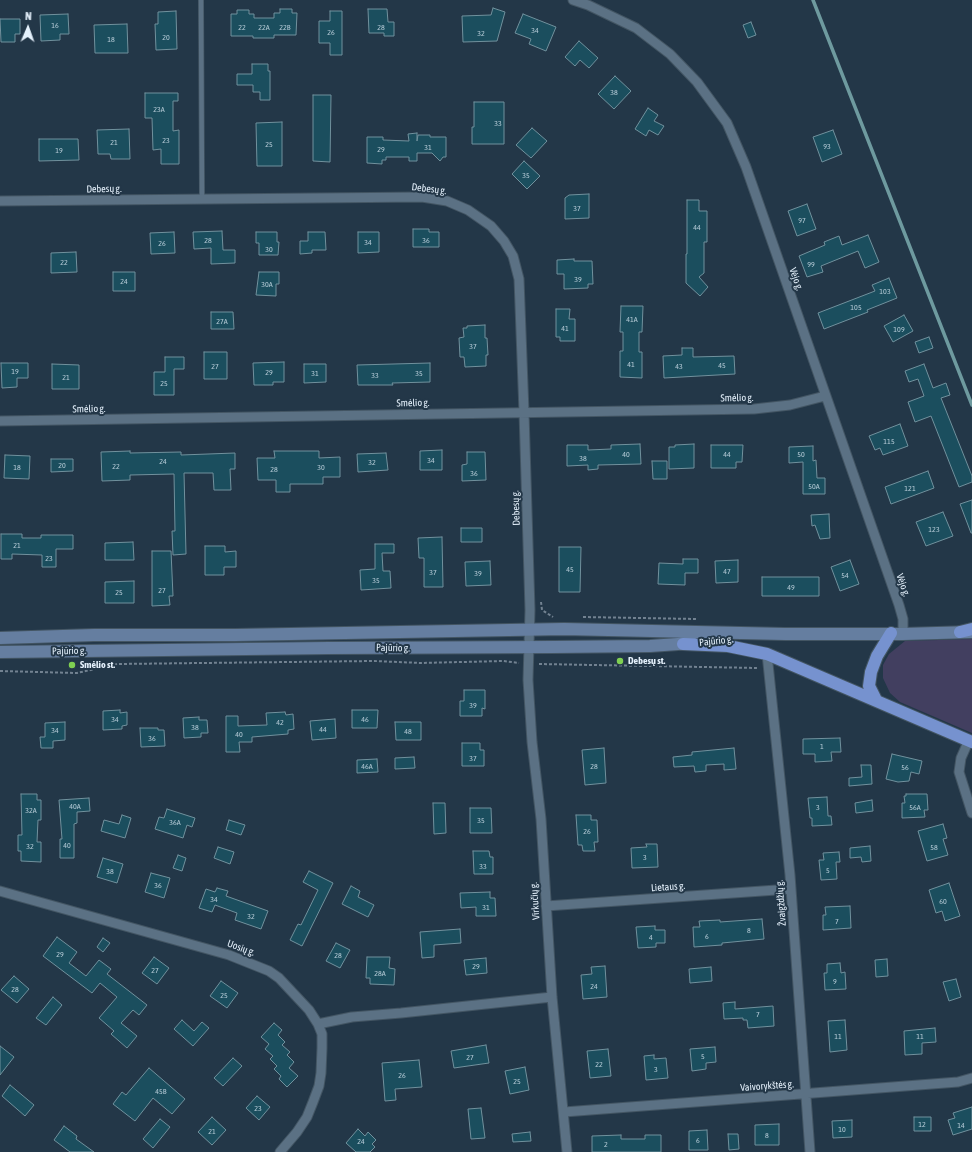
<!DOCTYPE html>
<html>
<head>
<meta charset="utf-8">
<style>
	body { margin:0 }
	#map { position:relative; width:972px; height:1152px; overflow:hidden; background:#233748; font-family:"Asap Condensed",sans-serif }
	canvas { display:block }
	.north { position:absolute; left:8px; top:8px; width:40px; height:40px; -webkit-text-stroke:3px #233748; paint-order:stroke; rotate:2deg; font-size:11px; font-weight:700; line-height:16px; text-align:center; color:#e5f1fc }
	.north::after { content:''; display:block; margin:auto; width:14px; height:18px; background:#e5f1fc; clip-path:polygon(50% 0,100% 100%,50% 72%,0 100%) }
</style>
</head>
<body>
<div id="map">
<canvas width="972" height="1152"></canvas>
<div class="north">N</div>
</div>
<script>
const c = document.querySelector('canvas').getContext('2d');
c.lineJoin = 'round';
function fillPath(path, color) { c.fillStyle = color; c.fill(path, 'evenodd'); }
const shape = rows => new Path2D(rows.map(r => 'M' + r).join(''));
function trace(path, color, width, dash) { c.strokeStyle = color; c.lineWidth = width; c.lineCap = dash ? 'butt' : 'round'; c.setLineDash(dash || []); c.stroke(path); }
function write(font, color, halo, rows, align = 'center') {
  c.font = font + ' "Asap Condensed",sans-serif'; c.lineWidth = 4; c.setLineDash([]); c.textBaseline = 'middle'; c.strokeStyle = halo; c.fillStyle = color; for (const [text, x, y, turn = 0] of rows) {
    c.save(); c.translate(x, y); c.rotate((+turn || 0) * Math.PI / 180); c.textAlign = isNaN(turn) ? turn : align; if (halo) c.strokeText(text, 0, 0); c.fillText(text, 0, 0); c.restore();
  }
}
fillPath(shape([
	[972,639,972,733,900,702,890,693,883,678,883,665,889,654,905,641]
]), '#423f60');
trace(shape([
	[813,0,972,405]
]), '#6e9a9f', 3.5);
const building = shape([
	[493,8,505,12,497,41,463,42,462,16,491,15,493,8],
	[280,9,292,9,292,13,297,13,296,35,274,35,274,38,253,38,253,36,231,36,231,14,237,14,237,10,249,10,249,14,254,14,254,18,274,18,274,13,280,13,280,9],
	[368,9,387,9,388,22,394,22,394,36,384,36,384,33,369,33,368,9],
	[176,11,177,49,156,50,155,24,158,24,158,12,176,11],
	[330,11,342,11,342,55,330,55,330,43,319,43,319,21,330,21,330,11],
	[68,14,69,34,60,34,60,40,41,41,40,15,68,14],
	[523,14,556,27,546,51,529,44,531,39,515,33,523,14],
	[0,19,20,19,20,34,15,34,15,42,1,42,0,19],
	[751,22,756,35,748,38,743,25,751,22],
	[127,24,128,53,95,53,94,25,127,24],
	[579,41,598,58,589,68,580,60,575,66,565,57,579,41],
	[252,64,268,64,268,71,270,71,270,100,260,100,260,92,253,92,253,85,237,85,237,74,252,74,252,64],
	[615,76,631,91,614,109,598,94,615,76],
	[145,93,178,93,178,101,173,101,173,131,179,130,179,164,161,164,161,149,153,150,152,118,145,118,145,93],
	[313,95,331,95,330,162,313,161,313,95],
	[474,102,504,102,504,144,472,144,472,127,474,127,474,102],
	[648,108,658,115,654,121,664,126,658,135,649,130,646,136,635,129,648,108],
	[282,122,282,166,257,166,256,123,282,122],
	[532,128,547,141,531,158,516,145,532,128],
	[129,129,130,159,111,159,110,154,98,154,97,130,129,129],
	[833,130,842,154,822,162,813,137,833,130],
	[417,133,417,141,418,135,430,135,430,137,446,137,446,157,443,157,440,161,432,153,417,153,417,161,409,161,409,157,386,157,386,160,382,160,382,164,367,163,367,137,383,137,383,140,409,141,408,134,417,133],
	[39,139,78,139,79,160,39,161,39,139],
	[524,161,540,176,527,189,512,174,524,161],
	[589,194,589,218,565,219,565,198,569,195,589,194],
	[687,200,699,200,699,211,707,211,707,242,704,242,704,273,699,277,708,287,700,296,686,283,686,254,687,254,687,200],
	[807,204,816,229,797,236,788,211,807,204],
	[413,229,429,229,429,232,439,232,439,247,413,247,413,229],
	[222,231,223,250,235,250,235,263,211,264,211,248,194,249,193,232,222,231],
	[174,232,175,253,151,254,150,233,174,232],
	[256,232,277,232,277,242,279,242,278,255,259,255,259,243,256,243,256,232],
	[308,232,325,232,326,250,312,250,312,253,300,254,300,241,308,241,308,232],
	[358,232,379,232,379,252,358,253,358,232],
	[868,235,879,262,865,268,858,251,821,266,823,272,807,277,799,256,825,245,824,242,839,236,842,245,868,235],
	[76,252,77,272,51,273,51,253,76,252],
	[574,259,574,261,592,261,593,284,588,284,588,288,564,289,564,274,557,274,557,260,574,259],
	[113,272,135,272,135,291,113,291,113,272],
	[259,272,279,272,279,284,276,284,276,296,256,295,259,272],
	[889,278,897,298,867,310,868,312,824,329,818,313,875,291,872,285,889,278],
	[621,306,643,306,642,332,639,332,639,352,642,352,642,378,620,377,620,351,623,351,623,332,620,332,621,306],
	[556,309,570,309,569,319,575,319,575,341,560,341,560,337,556,337,556,309],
	[211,312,233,312,234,329,211,329,211,312],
	[904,315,913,331,893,342,884,326,904,315],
	[485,325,485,338,487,338,488,355,486,355,486,366,465,367,464,357,460,357,459,338,464,337,463,328,467,328,467,326,485,325],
	[929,337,933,348,919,353,915,342,929,337],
	[682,348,693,348,693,357,734,356,735,374,664,378,663,356,682,355,682,348],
	[204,352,227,352,227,379,204,379,204,352],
	[165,357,184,357,184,369,174,369,174,395,154,395,154,372,165,372,165,357],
	[284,362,284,382,273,382,273,385,254,385,253,363,284,362],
	[1,363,28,363,28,378,17,378,17,387,2,388,1,363],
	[430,363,430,382,392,383,393,385,358,385,357,365,430,363],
	[52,364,79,365,79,389,52,389,52,364],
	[304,364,326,364,326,382,304,383,304,364],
	[924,364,933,388,946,383,950,395,941,398,972,476,972,482,959,487,931,416,915,422,908,402,924,396,918,379,909,382,905,371,924,364],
	[900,424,908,446,883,455,880,448,875,450,869,436,900,424],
	[640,444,641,464,598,465,598,469,588,470,588,465,567,466,567,445,588,445,588,450,611,449,611,445,640,444],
	[694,444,694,468,669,469,669,447,675,447,675,445,694,444],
	[711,445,743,445,742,462,736,462,736,468,711,468,711,445],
	[813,446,813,461,816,460,817,478,825,478,825,494,803,494,803,462,789,463,789,447,813,446],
	[442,450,442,470,420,470,420,451,442,450],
	[130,451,130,453,181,452,181,455,235,453,235,469,230,469,231,490,214,490,213,473,184,473,186,554,173,555,172,531,175,531,174,474,130,475,130,480,102,481,101,452,130,451],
	[274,451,319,451,319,458,340,457,340,477,323,477,323,484,290,484,290,492,276,492,276,480,258,480,257,458,275,458,274,451],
	[467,452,485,452,486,480,462,481,462,465,467,464,467,452],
	[386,453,388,470,358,472,357,454,386,453],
	[5,455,30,456,29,479,4,478,5,455],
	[51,459,73,459,73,471,51,472,51,459],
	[652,461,667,461,667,479,653,479,652,461],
	[928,471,934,488,891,504,885,487,928,471],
	[972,500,972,533,971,533,960,504,972,500],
	[943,512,953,536,926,546,916,522,943,512],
	[829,514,830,538,820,539,815,525,812,526,811,515,829,514],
	[461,528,482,528,482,542,461,542,461,528],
	[1,534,22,534,22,538,41,538,41,535,73,535,73,549,56,549,56,567,42,567,42,555,12,554,12,559,1,559,1,534],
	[442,537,443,587,424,587,424,558,419,558,418,538,442,537],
	[133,542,134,560,105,560,105,543,133,542],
	[375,544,394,544,394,553,382,553,383,571,390,571,391,588,361,590,360,570,375,569,375,544],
	[205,546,225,546,225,552,236,551,236,567,224,567,224,575,205,575,205,546],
	[559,547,581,547,580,592,559,592,559,547],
	[152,551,171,551,173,596,169,596,170,605,152,606,152,551],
	[683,559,698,559,698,573,685,573,685,585,658,584,659,563,683,564,683,559],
	[738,560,738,582,716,583,715,561,738,560],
	[850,560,859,584,840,591,831,567,850,560],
	[490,561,491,585,466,586,465,562,490,561],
	[762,577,819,577,819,596,762,596,762,577],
	[134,581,134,603,105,603,105,582,134,581],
	[464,690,485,690,485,709,482,708,482,716,460,716,460,701,464,701,464,690],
	[120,710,120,713,127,712,127,725,122,726,122,729,103,730,103,711,120,710],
	[352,710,378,710,377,728,352,728,352,710],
	[285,712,286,715,293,714,294,729,288,730,288,734,252,737,252,742,239,742,240,752,226,752,226,716,238,716,238,726,267,725,266,713,285,712],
	[199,717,199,720,207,720,208,733,201,733,201,737,184,738,183,718,199,717],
	[335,719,336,738,312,740,310,721,335,719],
	[65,722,65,740,53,741,53,748,41,748,40,737,45,737,45,723,65,722],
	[395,722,421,722,421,740,396,740,395,722],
	[140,728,158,728,158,730,164,730,165,746,141,747,140,728],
	[840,738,841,752,831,752,832,761,815,762,815,754,803,754,803,739,840,738],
	[462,743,480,743,480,750,484,750,484,766,462,766,462,743],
	[604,748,606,783,585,785,582,750,604,748],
	[734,748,736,769,724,770,724,764,706,765,706,771,695,772,694,766,674,767,673,757,692,755,692,752,734,748],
	[892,754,922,761,919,774,911,772,909,781,898,782,886,779,892,754],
	[414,757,415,768,395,769,395,758,414,757],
	[377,759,378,772,357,773,357,760,377,759],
	[861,765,871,765,872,784,849,786,849,778,862,777,861,765],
	[21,794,37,794,37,800,41,800,41,820,38,820,37,842,41,842,41,862,21,861,21,851,18,851,18,835,22,835,21,794],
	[906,794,927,794,928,810,924,810,925,817,902,818,902,803,905,803,904,796,906,796,906,794],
	[827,797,828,816,831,816,832,825,812,826,812,818,810,818,808,798,827,797],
	[89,798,90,811,77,812,77,823,74,824,74,858,60,858,60,839,62,839,59,800,89,798],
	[872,800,873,811,856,813,855,803,872,800],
	[433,803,445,803,446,833,434,834,433,803],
	[470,808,491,808,492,833,470,833,470,808],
	[167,809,195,818,192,827,187,825,183,838,155,829,159,817,164,818,167,809],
	[122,815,131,818,125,838,101,831,104,820,119,824,122,815],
	[576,815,591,815,591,820,597,820,598,842,594,842,595,851,583,851,582,845,578,845,576,815],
	[229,820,245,825,241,835,226,830,229,820],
	[943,824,947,838,943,839,948,855,927,861,918,831,943,824],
	[646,844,657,844,658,867,632,868,631,848,647,847,646,844],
	[870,846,871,861,862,862,861,857,850,858,850,848,870,846],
	[218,847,234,852,230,864,214,858,218,847],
	[473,851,489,851,490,857,493,857,493,874,474,874,473,851],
	[839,852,840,862,836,862,837,879,821,880,819,860,824,860,823,853,839,852],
	[178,855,186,858,182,871,173,868,178,855],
	[103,858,123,864,117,883,97,877,103,858],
	[309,871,333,883,302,946,290,940,298,924,301,925,318,890,303,882,309,871],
	[151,873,170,878,164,898,145,892,151,873],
	[949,883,960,916,945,921,942,911,936,913,929,890,949,883],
	[351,886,360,891,358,897,374,905,368,917,342,904,351,886],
	[217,888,228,891,226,896,268,911,261,929,235,920,237,913,215,905,212,912,199,908,206,889,215,892,217,888],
	[490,892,490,898,495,898,496,916,476,916,476,907,461,908,460,893,490,892],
	[850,906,851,928,823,930,823,915,826,915,825,907,850,906],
	[762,919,764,939,722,943,722,945,694,947,693,927,700,927,699,921,720,920,720,922,762,919],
	[655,926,655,930,665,930,665,943,656,943,656,947,638,948,636,927,655,926],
	[460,929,461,943,434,945,434,957,422,958,420,932,460,929],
	[57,937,77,952,69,963,86,976,99,960,111,969,107,974,147,1005,139,1015,133,1010,121,1023,137,1036,127,1048,111,1034,114,1031,99,1018,117,997,100,983,92,993,43,956,57,937],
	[103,938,110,943,103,952,97,947,103,938],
	[336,943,350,950,340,968,326,961,336,943],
	[154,957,169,968,157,984,142,973,154,957],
	[367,957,390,957,389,968,395,969,394,985,370,984,370,978,366,978,367,957],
	[486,958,487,973,466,975,464,960,486,958],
	[887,959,888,976,876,977,875,960,887,959],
	[840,963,841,973,845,972,846,989,825,990,824,973,827,973,827,964,840,963],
	[605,966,607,997,583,999,581,975,592,974,591,967,605,966],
	[711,967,712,981,690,983,689,969,711,967],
	[14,976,29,989,17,1003,1,990,14,976],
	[956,979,961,997,949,1001,943,982,956,979],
	[221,981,238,993,227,1008,210,996,221,981],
	[53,997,62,1005,46,1025,36,1018,53,997],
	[735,1002,735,1009,773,1006,774,1026,748,1028,747,1020,743,1020,743,1018,724,1019,723,1003,735,1002],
	[182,1020,194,1031,202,1022,209,1028,193,1046,174,1029,182,1020],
	[845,1020,847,1050,830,1052,828,1021,845,1020],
	[274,1023,282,1030,278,1035,285,1042,282,1045,290,1052,287,1055,294,1062,289,1068,298,1076,287,1087,279,1079,281,1076,274,1069,277,1066,270,1059,273,1056,265,1049,269,1044,261,1037,274,1023],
	[935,1028,936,1042,922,1043,922,1054,905,1055,904,1031,935,1028],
	[486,1045,489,1063,454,1068,451,1051,486,1045],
	[0,1046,14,1057,0,1075,0,1046],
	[715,1047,716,1062,706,1063,706,1069,692,1071,690,1049,715,1047],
	[608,1049,611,1076,590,1078,587,1051,608,1049],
	[654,1055,654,1059,666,1058,668,1078,646,1080,644,1056,654,1055],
	[233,1058,242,1066,223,1086,214,1078,233,1058],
	[419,1060,422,1087,395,1089,396,1100,385,1101,382,1063,419,1060],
	[525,1067,529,1090,510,1094,505,1071,525,1067],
	[149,1068,185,1099,172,1114,153,1098,135,1121,113,1104,122,1092,126,1095,149,1068],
	[10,1085,34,1105,25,1116,2,1096,10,1085],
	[257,1096,270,1107,259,1120,246,1108,257,1096],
	[972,1107,972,1129,953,1135,948,1120,955,1118,953,1113,972,1107],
	[481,1108,485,1138,471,1139,468,1109,481,1108],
	[212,1117,226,1130,212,1145,198,1132,212,1117],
	[914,1117,931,1117,931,1131,914,1131,914,1117],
	[160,1119,170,1127,153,1148,143,1139,160,1119],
	[852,1120,852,1137,833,1138,832,1121,852,1120],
	[779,1124,779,1145,755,1145,755,1125,779,1124],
	[64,1126,77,1136,76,1139,94,1152,70,1152,54,1140,64,1126],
	[358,1129,365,1136,368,1132,376,1140,372,1144,375,1147,370,1152,356,1152,346,1143,358,1129],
	[707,1130,708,1150,689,1150,689,1131,707,1130],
	[530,1132,531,1141,513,1142,512,1134,530,1132],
	[728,1134,738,1134,739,1149,729,1150,728,1134],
	[621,1135,621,1139,645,1139,645,1135,661,1135,661,1152,592,1152,592,1136,621,1135]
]);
fillPath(building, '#1b4e5e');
trace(building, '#71919d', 1);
const service = shape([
	[201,0,202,199]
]);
const minor = shape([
	[573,0,588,5,636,28,670,54,697,82,727,123,746,167,899,605,903,619,903,634],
	[0,201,422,197,447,201,468,210,491,226,504,241,513,256,519,279,524,412,530,610,528,680,532,742,541,819,552,997,567,1152],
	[0,421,754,409,790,405,825,396],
	[767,654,790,875,810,1152],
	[969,740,961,758,959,772,972,813],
	[0,891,229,955,269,971,279,978,309,1010,318,1024,322,1034,322,1048,321,1073,319,1086,313,1102,307,1117,297,1132,280,1152],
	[546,906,791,889],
	[318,1024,352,1017,401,1013,552,997],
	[564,1112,958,1082,972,1078]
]);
const secondary = shape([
	[0,638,94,635,235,635,564,629,785,634,903,634,971,632],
	[0,652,329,648,553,647,650,646,692,643]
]);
const trunk = shape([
	[960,632,972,629],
	[683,644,728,646,767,654,972,742],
	[876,700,869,686,871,672,877,656,891,633]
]);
trace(service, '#435563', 6);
trace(minor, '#435563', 11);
trace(secondary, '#435563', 14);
trace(trunk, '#435563', 14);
trace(shape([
	[541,602,542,610,553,617],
	[583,617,697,619],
	[539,664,758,668],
	[0,671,77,673,117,664,374,661,421,663,503,661,519,663]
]), '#728291', 2, [3, 2]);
trace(service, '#5b7184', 4.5);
trace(minor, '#5b7184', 9);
trace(secondary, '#657ea0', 12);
trace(trunk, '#7692cf', 12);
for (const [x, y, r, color] of [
	[620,661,4,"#7fd052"],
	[72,665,4,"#7fd052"]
]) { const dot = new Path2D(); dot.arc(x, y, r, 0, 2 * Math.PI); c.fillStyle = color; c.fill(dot); trace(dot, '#233748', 1.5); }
write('8px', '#b2c8d4', null, [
	["16",55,25],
	["22",242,27],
	["22A",264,27],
	["22B",285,27],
	["28",381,27],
	["34",535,30],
	["26",331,32],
	["32",481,33],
	["20",166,37],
	["18",111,39],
	["38",614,92],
	["23A",159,109],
	["33",498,123],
	["23",166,140],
	["21",114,142],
	["25",269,144],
	["93",827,146],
	["31",428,147],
	["29",381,149],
	["19",59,150],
	["35",526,175],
	["37",577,208],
	["97",802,220],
	["44",697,227],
	["28",208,240],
	["36",426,240],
	["34",368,242],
	["26",162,243],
	["30",269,249],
	["22",64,262],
	["99",811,264],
	["39",578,279],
	["24",124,281],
	["30A",267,284],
	["103",885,291],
	["105",856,307],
	["41A",632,319],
	["27A",222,321],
	["41",565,328],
	["109",899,329],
	["37",473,346],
	["41",631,364],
	["45",722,365],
	["27",215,366],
	["43",679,366],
	["19",15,371],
	["29",269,372],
	["31",315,373],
	["35",419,373],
	["33",375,375],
	["21",66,377],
	["25",164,383],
	["115",889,441],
	["40",626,454],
	["44",727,454],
	["50",801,454],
	["38",583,458],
	["34",431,460],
	["24",163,461],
	["32",372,462],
	["20",62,465],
	["22",116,466],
	["18",17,467],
	["30",321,467],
	["28",274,469],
	["36",474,473],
	["50A",814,486],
	["121",910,488],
	["123",934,529],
	["21",17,545],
	["23",49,558],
	["45",570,569],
	["47",727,571],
	["37",433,572],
	["39",478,573],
	["54",845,575],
	["35",376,580],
	["49",791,587],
	["27",162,590],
	["25",119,592],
	["39",473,705],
	["34",115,719],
	["46",365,719],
	["42",280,722],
	["38",195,727],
	["44",323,729],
	["34",55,730],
	["48",408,731],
	["40",239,734],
	["36",152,738],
	["1",822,746],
	["37",473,758],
	["46A",367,766],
	["28",594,766],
	["56",905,767],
	["40A",75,806],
	["3",818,807],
	["56A",915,807],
	["32A",31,810],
	["35",481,820],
	["36A",175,822],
	["26",587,831],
	["40",67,845],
	["32",30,846],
	["58",934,847],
	["3",645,857],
	["33",483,866],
	["5",828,870],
	["38",110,871],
	["36",158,885],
	["34",214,899],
	["60",943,901],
	["31",486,907],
	["32",251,916],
	["7",837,921],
	["8",749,930],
	["6",707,936],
	["4",651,937],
	["29",60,954],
	["28",338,955],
	["29",476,966],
	["27",155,970],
	["28A",380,973],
	["9",835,981],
	["24",594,986],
	["28",15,989],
	["25",224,995],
	["7",758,1014],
	["11",838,1036],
	["11",920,1036],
	["5",703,1056],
	["27",470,1057],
	["22",599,1064],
	["3",656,1069],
	["26",402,1075],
	["25",517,1081],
	["45B",161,1091],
	["23",258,1108],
	["12",922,1124],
	["14",961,1125],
	["10",842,1129],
	["21",212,1131],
	["8",767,1135],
	["6",698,1140],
	["24",361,1141],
	["2",606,1144]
]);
write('10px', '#e5f1fc', '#233748', [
	["Debesų g.",104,189,-1],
	["Debesų g.",429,189,7],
	["Vėjo g.",796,279,71],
	["Smėlio g.",737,398,-1],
	["Smėlio g.",413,403,-1],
	["Smėlio g.",89,409,-1],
	["Debesų g.",516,508,-92],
	["Vėjo g.",903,585,71],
	["Pajūrio g.",716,641,-6],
	["Pajūrio g.",393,648,1],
	["Pajūrio g.",69,651,-1],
	["Lietaus g.",668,887,-4],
	["Virkučių g.",535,901,-94],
	["Žvaigždžių g.",781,903,-94],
	["Uosių g.",241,948,20],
	["Vaivorykštės g.",767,1086,-4]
]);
write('bold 10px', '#e5f1fc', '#233748', [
	["Debesų st.",628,661],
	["Smėlio st.",80,665]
], 'left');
</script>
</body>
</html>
